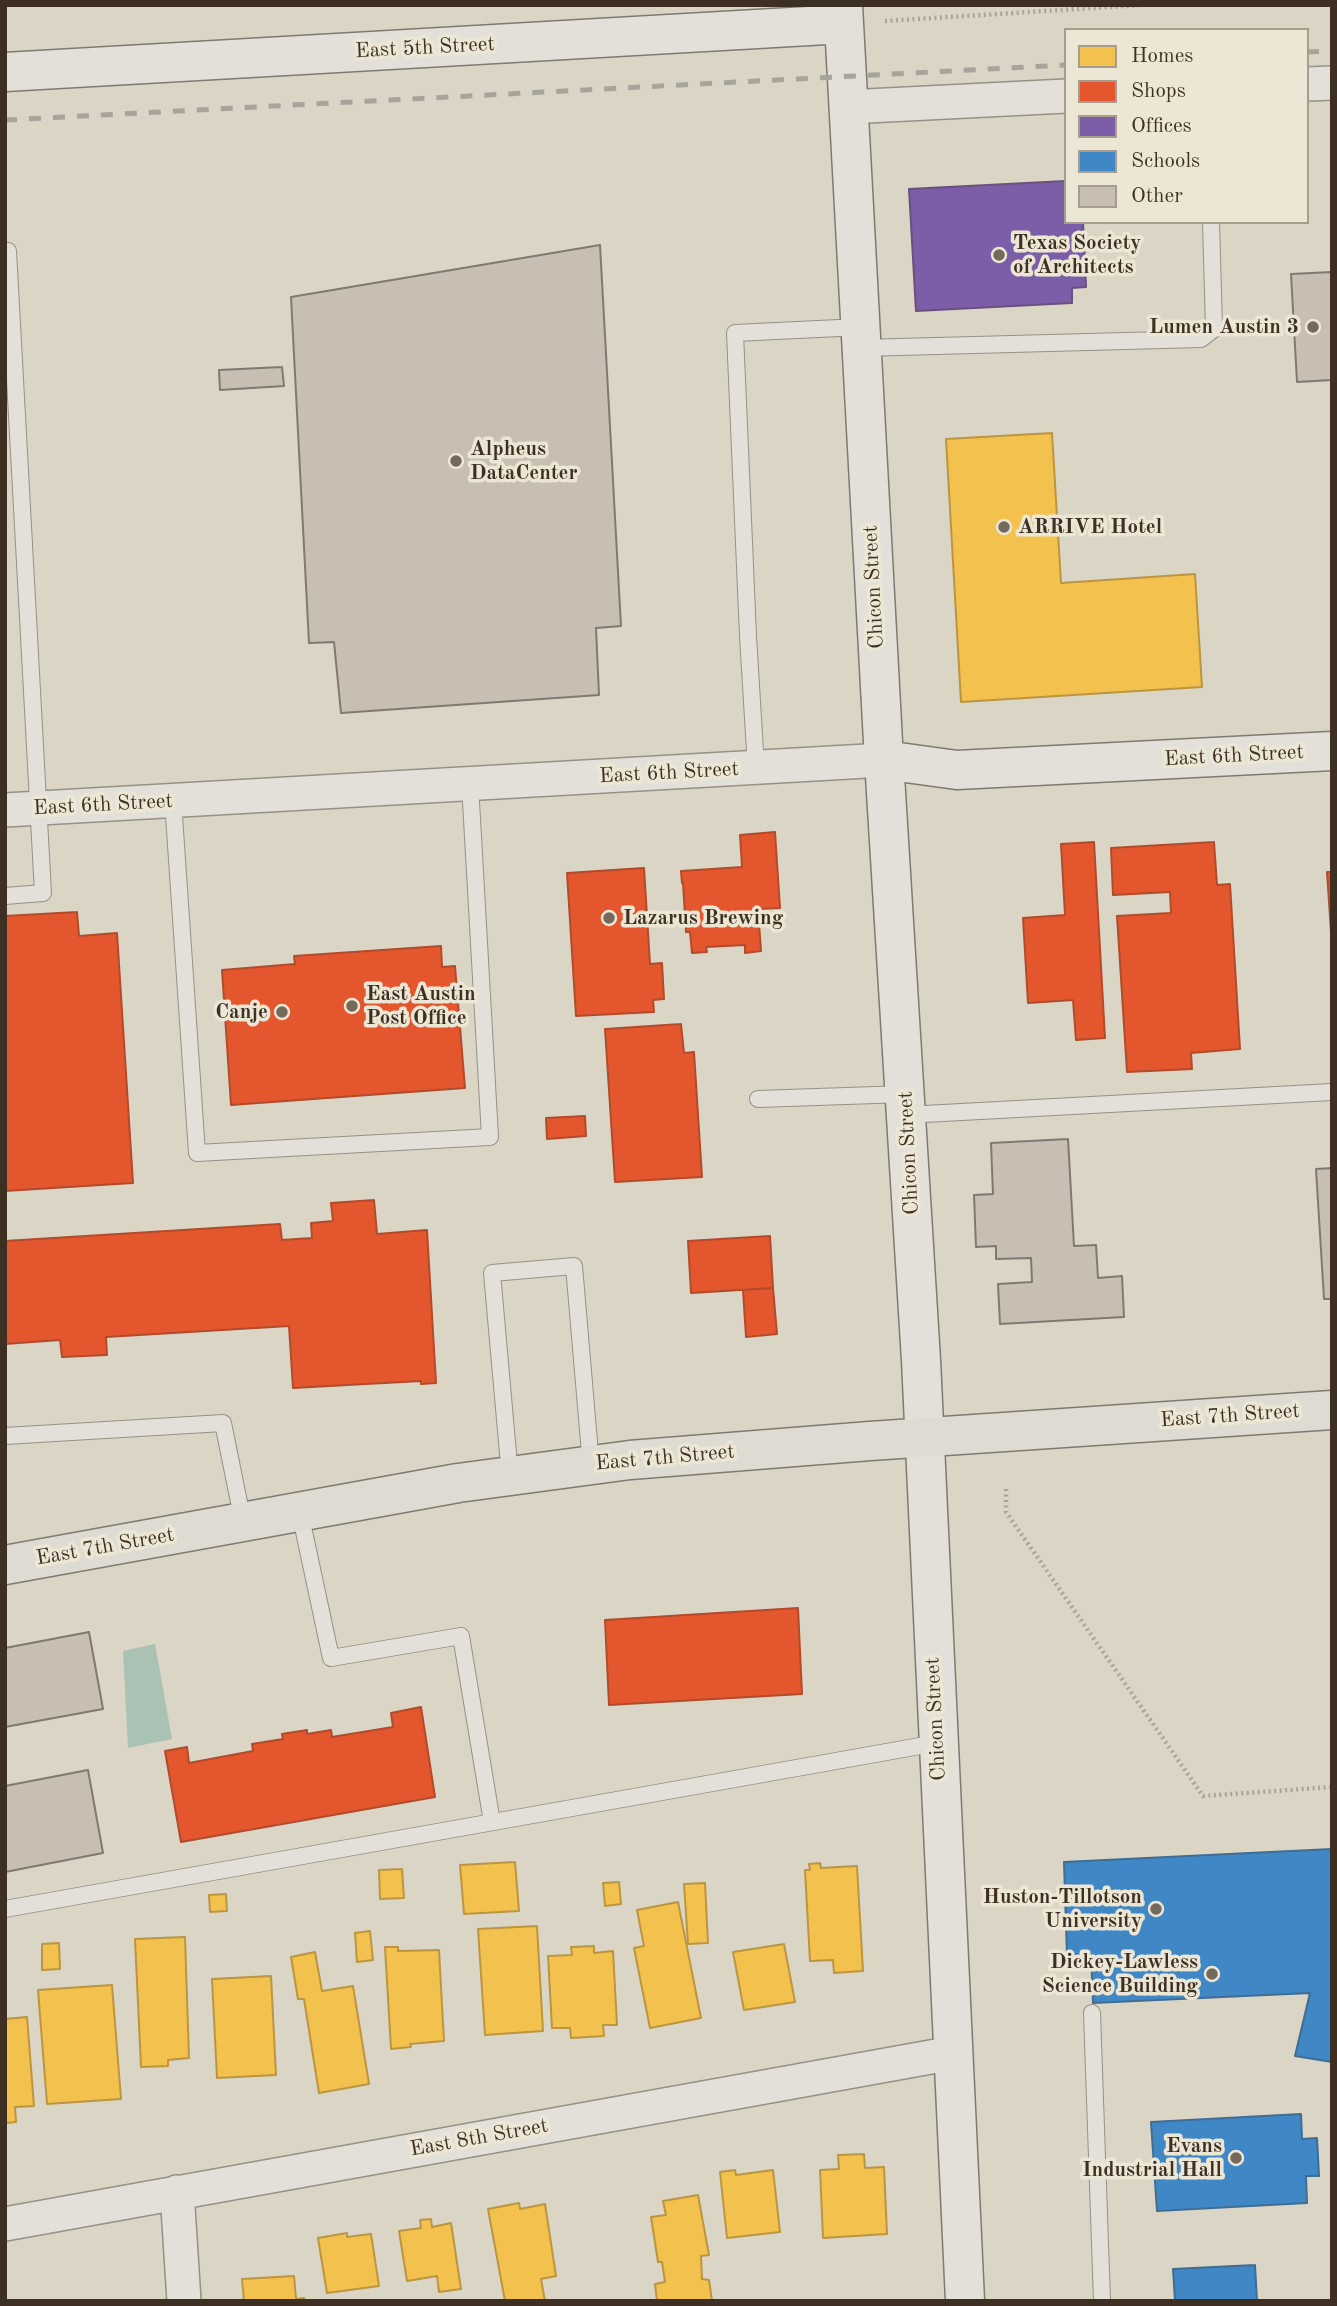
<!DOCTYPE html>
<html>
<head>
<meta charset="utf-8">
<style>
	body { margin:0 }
	#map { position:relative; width:1337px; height:2306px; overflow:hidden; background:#dad5c5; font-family:"Old Standard TT",serif }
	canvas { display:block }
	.frame { position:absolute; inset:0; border:7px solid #3e2f23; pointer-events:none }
	.legend { position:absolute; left:1064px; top:28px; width:245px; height:196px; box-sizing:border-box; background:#ece6d4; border:2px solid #a69d8d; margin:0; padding:9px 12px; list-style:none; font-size:21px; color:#3e2f23 }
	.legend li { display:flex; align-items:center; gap:14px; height:35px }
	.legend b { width:35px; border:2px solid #a69d8d }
</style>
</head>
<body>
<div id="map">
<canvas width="1337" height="2306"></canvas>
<div class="frame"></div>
<ul class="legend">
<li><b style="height:19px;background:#f2c14e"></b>Homes</li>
<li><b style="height:19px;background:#e4572e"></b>Shops</li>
<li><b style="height:19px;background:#7b5ea7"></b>Offices</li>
<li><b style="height:19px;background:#3f88c5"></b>Schools</li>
<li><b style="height:19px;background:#c9beb2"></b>Other</li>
</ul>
</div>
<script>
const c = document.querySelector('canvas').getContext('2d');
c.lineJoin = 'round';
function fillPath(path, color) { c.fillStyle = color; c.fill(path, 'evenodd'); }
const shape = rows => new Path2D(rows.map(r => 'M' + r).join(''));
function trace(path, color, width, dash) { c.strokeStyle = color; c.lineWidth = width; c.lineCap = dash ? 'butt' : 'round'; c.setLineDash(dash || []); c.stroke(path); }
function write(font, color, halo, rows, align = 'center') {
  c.font = font + ' "Old Standard TT",serif'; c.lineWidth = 7; c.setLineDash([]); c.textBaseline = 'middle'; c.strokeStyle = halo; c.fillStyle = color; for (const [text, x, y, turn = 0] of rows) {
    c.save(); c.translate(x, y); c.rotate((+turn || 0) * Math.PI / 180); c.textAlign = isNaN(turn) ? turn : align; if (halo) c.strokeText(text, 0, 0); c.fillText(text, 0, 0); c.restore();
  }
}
fillPath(shape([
	[155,1644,172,1739,128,1748,123,1651]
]), '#aac2b4');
const homes = shape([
	[1052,433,1061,583,1195,574,1202,687,961,702,946,439,1052,433],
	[515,1862,519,1911,464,1914,460,1865,515,1862],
	[820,1863,821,1868,857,1866,863,1971,834,1973,833,1960,810,1961,805,1870,810,1870,809,1864,820,1863],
	[402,1869,404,1898,380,1899,379,1870,402,1869],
	[619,1882,621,1904,605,1906,603,1883,619,1882],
	[705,1883,708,1943,688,1944,684,1884,705,1883],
	[226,1894,227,1911,210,1912,209,1895,226,1894],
	[678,1902,701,2018,650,2028,634,1948,644,1946,637,1910,678,1902],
	[537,1926,543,2031,485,2035,478,1929,537,1926],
	[370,1931,373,1960,357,1962,355,1933,370,1931],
	[185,1937,189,2058,168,2060,168,2066,141,2067,135,1939,185,1937],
	[59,1943,60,1969,42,1970,42,1944,59,1943],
	[784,1944,795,2002,744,2010,733,1952,784,1944],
	[594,1946,594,1953,613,1951,617,2025,603,2025,604,2036,571,2038,570,2028,552,2028,548,1956,572,1955,571,1947,594,1946],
	[385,1947,398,1947,398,1951,439,1950,444,2041,410,2044,411,2047,391,2049,385,1947],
	[315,1952,322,1991,353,1986,369,2084,319,2093,304,1999,298,1999,291,1957,315,1952],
	[271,1976,276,2075,217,2078,212,1979,271,1976],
	[112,1985,121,2099,47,2104,38,1990,112,1985],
	[27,2017,34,2106,15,2107,16,2122,5,2123,5,2019,27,2017],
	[864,2154,865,2168,884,2167,887,2234,823,2238,820,2170,839,2169,838,2155,864,2154],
	[735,2170,736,2175,773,2170,780,2232,727,2238,720,2172,735,2170],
	[698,2195,709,2255,701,2256,702,2279,709,2280,712,2301,657,2301,655,2284,665,2282,662,2262,658,2262,651,2217,666,2215,663,2201,698,2195],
	[519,2203,520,2209,545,2204,556,2276,541,2279,545,2301,505,2301,488,2209,519,2203],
	[431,2219,432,2227,451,2223,461,2289,439,2292,437,2276,407,2281,399,2231,421,2228,420,2220,431,2219],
	[347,2233,347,2237,371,2234,379,2286,327,2293,318,2238,347,2233],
	[294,2276,296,2299,304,2298,305,2301,244,2301,242,2279,294,2276]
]);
fillPath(homes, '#f2c14e');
trace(homes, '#bc9541', 2);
const shops = shape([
	[775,832,780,908,758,909,761,951,745,953,745,945,706,947,707,952,692,953,690,932,686,932,683,883,682,883,681,871,742,867,740,835,775,832],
	[1094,842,1105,1038,1076,1040,1073,1000,1028,1003,1023,918,1065,915,1061,844,1094,842],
	[1214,842,1217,885,1230,884,1240,1049,1191,1053,1192,1069,1127,1072,1117,916,1171,913,1170,892,1113,895,1111,848,1214,842],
	[644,868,650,964,662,963,664,999,653,1000,654,1012,576,1016,567,873,644,868],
	[1327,872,1332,872,1332,947,1327,872],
	[77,912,79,936,117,933,133,1183,5,1191,5,916,77,912],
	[441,946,442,967,455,966,465,1088,231,1105,222,970,295,964,294,956,441,946],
	[681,1024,684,1053,694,1052,702,1177,615,1182,605,1029,681,1024],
	[585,1116,586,1136,547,1139,546,1118,585,1116],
	[374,1200,377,1234,427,1230,436,1383,421,1384,421,1381,293,1388,289,1326,106,1337,107,1355,62,1357,60,1340,5,1344,5,1241,280,1224,282,1240,312,1238,311,1223,333,1221,331,1203,374,1200],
	[770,1236,773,1288,691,1293,688,1241,770,1236],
	[773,1288,777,1334,746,1337,743,1290,773,1288],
	[798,1608,802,1694,609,1705,605,1620,798,1608],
	[421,1707,435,1797,181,1842,165,1751,187,1747,189,1763,253,1751,252,1744,283,1739,282,1734,307,1730,307,1734,331,1730,332,1737,393,1727,391,1713,421,1707]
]);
fillPath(shops, '#e4572e');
trace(shops, '#b24b2b', 2);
const offices = shape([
	[1066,181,1066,222,1083,222,1086,287,1072,288,1072,303,916,311,909,189,1066,181]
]);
fillPath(offices, '#7b5ea7');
trace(offices, '#69507f', 2);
const schools = shape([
	[1332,1849,1332,2062,1295,2056,1310,1993,1093,2003,1091,1954,1067,1955,1064,1862,1332,1849],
	[1301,2114,1302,2139,1317,2138,1319,2176,1306,2176,1307,2203,1157,2211,1151,2122,1301,2114],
	[1255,2265,1257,2301,1175,2301,1173,2269,1255,2265]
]);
fillPath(schools, '#3f88c5');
trace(schools, '#3f6d94', 2);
const building = shape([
	[600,245,621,626,596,628,599,695,341,713,334,642,309,643,291,297,600,245],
	[1332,272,1332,380,1297,382,1291,274,1332,272],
	[282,367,284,386,220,390,219,370,282,367],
	[1068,1139,1074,1246,1096,1245,1098,1278,1122,1276,1124,1317,1000,1324,998,1284,1032,1282,1031,1258,996,1259,996,1246,976,1247,974,1195,993,1194,991,1143,1068,1139],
	[1332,1168,1332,1299,1324,1299,1316,1169,1332,1168],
	[89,1632,103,1709,5,1727,5,1648,89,1632],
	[88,1770,103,1853,5,1872,5,1786,88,1770]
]);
fillPath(building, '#c9beb2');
trace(building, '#7f7a71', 2);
const lane = shape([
	[5,251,8,251,43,893,5,896],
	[861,348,1201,339,1214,329,1211,222],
	[756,768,748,636,735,333,860,327],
	[173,801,197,1153,490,1137,470,784],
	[758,1099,905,1094],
	[906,1115,1332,1092],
	[5,1436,223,1423,243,1522],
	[510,1476,492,1273,574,1266,591,1465],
	[300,1513,331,1658,461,1636,492,1822],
	[5,1909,937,1743],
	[1092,2013,1102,2301]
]);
const street = shape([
	[1307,84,1332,83],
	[847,107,1066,96],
	[5,810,884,760],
	[177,2192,184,2301],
	[5,2224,953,2053]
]);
const secondary = shape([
	[843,5,884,760,921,1360,965,2301],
	[5,72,844,24],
	[884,760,957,770,1332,751]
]);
const primary = shape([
	[5,1565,458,1483,630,1460,870,1441,1332,1410]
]);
trace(lane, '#969186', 18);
trace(street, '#969186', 36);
trace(secondary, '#7f7a71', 41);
trace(primary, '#7f7a71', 41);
trace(shape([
	[885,21,1142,5],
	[1006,1489,1006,1512,1203,1796,1332,1787]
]), '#a7a49c', 4.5, [2, 3.5]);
trace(lane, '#e2e0d9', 16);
trace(street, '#e2e0d9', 33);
trace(secondary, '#e2e0d9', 38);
trace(primary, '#dedbd2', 38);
trace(shape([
	[1307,52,1332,51],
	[5,120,1066,65]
]), '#a7a49c', 5, [12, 12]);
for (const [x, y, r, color] of [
	[999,255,7,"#75695c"],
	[1313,327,7,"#75695c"],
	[456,461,7,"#75695c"],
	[1004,527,7,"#75695c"],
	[609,918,7,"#75695c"],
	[352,1006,7,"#75695c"],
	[282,1012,7,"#75695c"],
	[1156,1909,7,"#75695c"],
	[1212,1974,7,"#75695c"],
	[1236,2158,7,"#75695c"]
]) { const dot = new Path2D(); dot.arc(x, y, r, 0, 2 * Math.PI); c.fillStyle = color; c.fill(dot); trace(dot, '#ece6d4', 2.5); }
write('21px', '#3e2f23', '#ece6d4', [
	["East 5th Street",425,48,-3],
	["Chicon Street",874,587,-93],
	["East 6th Street",1234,756,-3],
	["East 6th Street",669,773,-3],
	["East 6th Street",103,805,-3],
	["Chicon Street",909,1153,-93],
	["East 7th Street",1230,1416,-4],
	["East 7th Street",665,1458,-5],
	["East 7th Street",105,1547,-10],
	["Chicon Street",936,1719,-93],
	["East 8th Street",479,2138,-10]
]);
write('bold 21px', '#3e2f23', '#ece6d4', [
	["Texas Society",1013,243],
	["of Architects",1013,267],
	["Lumen Austin 3",1299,327,"right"],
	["Alpheus",470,449],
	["DataCenter",470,473],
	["ARRIVE Hotel",1018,527],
	["Lazarus Brewing",623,918],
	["East Austin",366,994],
	["Post Office",366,1018],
	["Canje",268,1012,"right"],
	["Huston-Tillotson",1142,1897,"right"],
	["University",1142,1921,"right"],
	["Dickey-Lawless",1198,1962,"right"],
	["Science Building",1198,1986,"right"],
	["Evans",1222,2146,"right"],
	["Industrial Hall",1222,2170,"right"]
], 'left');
</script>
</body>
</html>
